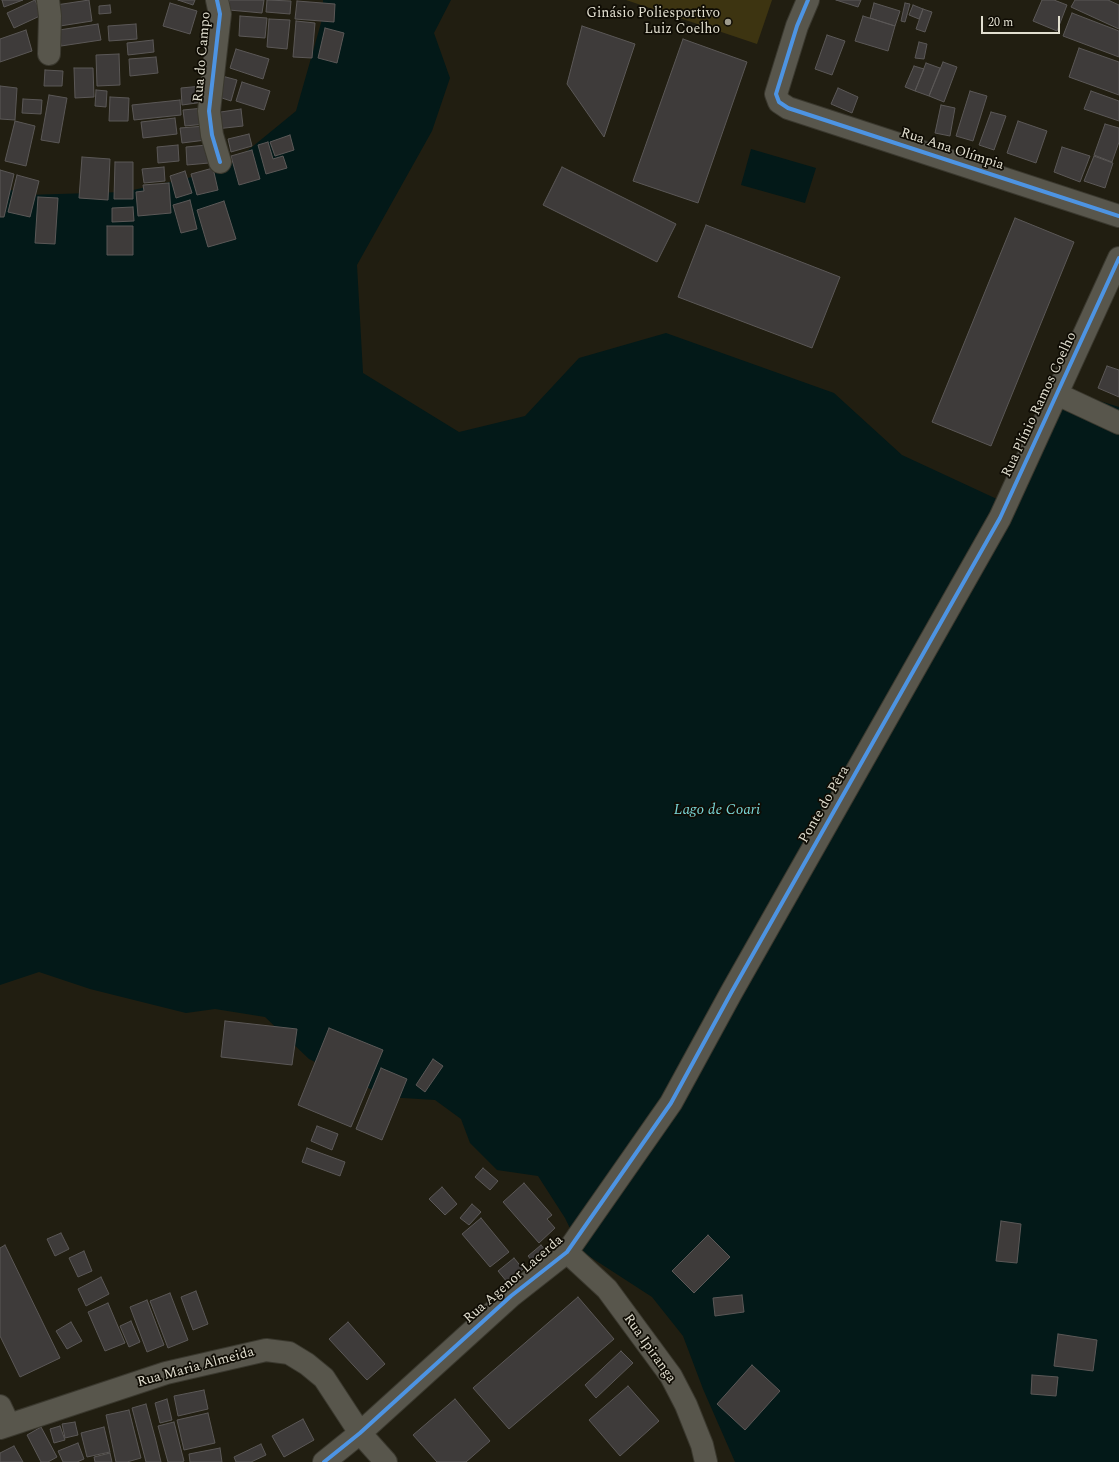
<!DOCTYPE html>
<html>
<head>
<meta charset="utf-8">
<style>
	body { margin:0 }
	#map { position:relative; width:1119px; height:1462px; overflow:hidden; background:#211e11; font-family:Spectral,serif }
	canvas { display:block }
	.scale { position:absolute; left:981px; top:16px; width:79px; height:18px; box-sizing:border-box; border:2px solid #e2dfd0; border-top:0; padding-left:5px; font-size:12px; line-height:14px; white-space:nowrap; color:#e2dfd0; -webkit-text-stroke:3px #0f0c04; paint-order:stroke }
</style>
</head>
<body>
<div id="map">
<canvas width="1119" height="1462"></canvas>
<div class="scale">20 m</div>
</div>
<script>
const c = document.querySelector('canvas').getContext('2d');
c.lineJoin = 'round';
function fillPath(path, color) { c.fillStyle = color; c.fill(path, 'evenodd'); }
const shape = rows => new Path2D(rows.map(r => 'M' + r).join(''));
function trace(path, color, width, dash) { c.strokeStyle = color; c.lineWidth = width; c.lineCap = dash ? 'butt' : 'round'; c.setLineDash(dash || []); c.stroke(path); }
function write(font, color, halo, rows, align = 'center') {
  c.font = font + ' Spectral,serif'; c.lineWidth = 3.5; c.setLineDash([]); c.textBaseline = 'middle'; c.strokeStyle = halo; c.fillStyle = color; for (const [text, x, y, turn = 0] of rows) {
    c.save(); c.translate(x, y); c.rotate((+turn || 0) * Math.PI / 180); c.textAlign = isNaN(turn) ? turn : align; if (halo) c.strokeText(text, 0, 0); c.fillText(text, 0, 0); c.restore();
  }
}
fillPath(shape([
	[626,0,772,0,757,44]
]), '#3d3411');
fillPath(shape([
	[323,0,451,0,434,33,450,78,432,131,357,265,363,373,459,432,525,416,579,358,666,333,834,393,902,455,999,500,1037,418,1087,397,1119,407,1119,1462,735,1462,703,1389,683,1336,652,1297,581,1251,565,1218,538,1176,497,1170,470,1143,461,1119,435,1100,387,1097,309,1059,265,1017,215,1009,186,1013,90,989,39,972,0,985,0,186,26,195,124,192,224,170,296,111,323,16],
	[751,149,816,168,805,203,741,185]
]), '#031918');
const building = shape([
	[2,0,23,0,4,7,2,0],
	[35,0,42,15,14,28,7,13,35,0],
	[89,0,92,21,60,26,56,5,89,0],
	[178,0,195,0,193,5,178,0],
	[229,0,264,0,262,13,229,10,229,0],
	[267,0,291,1,290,14,266,12,267,0],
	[836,0,861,0,858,7,836,0],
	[1042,0,1054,0,1067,5,1057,31,1033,21,1042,0],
	[1075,0,1108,0,1119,5,1119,29,1071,7,1075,0],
	[297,1,335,4,334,22,295,19,297,1],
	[170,3,197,11,190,34,163,26,170,3],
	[874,3,900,11,895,26,870,18,874,3],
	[905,3,910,4,905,22,901,21,905,3],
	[110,5,111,13,99,14,99,6,110,5],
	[913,5,923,9,919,19,909,15,913,5],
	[923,9,932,12,925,32,916,29,923,9],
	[1072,13,1119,31,1119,57,1063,36,1072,13],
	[240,16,267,18,265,38,239,36,240,16],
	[863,16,895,26,888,51,855,41,863,16],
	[269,19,290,20,287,49,267,47,269,19],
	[296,21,315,23,312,58,293,57,296,21],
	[98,24,101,40,61,46,59,30,98,24],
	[136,24,137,39,109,41,108,26,136,24],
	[582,26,635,44,604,137,567,84,582,26],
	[325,28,344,33,337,63,318,58,325,28],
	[26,30,32,51,0,62,0,39,26,30],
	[827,35,845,41,832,75,815,69,827,35],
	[683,39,747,62,698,203,633,181,683,39],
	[153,40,154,52,128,55,127,43,153,40],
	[919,42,927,44,924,59,915,58,919,42],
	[1079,48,1119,62,1119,95,1069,77,1079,48],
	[236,49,269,59,263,79,230,68,236,49],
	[119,54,120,85,97,86,96,55,119,54],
	[156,57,158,73,130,76,129,59,156,57],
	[943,62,957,67,944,102,929,96,943,62],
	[926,63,940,68,929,96,915,91,926,63],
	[914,66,924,69,915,91,905,87,914,66],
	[74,68,93,68,94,97,75,98,74,68],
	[45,70,63,71,62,86,44,86,45,70],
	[222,76,237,80,231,101,216,96,222,76],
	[242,82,270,91,264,110,236,101,242,82],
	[0,86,17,88,15,120,0,119,0,86],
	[202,86,204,102,182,105,181,88,202,86],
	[838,88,858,97,852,113,831,104,838,88],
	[96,90,107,91,106,107,95,106,96,90],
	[970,91,987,96,973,141,956,136,970,91],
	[1091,91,1119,101,1119,121,1084,109,1091,91],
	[49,95,67,98,59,143,41,140,49,95],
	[110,97,129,98,128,121,109,121,110,97],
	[23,99,42,100,41,114,22,113,23,99],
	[180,100,181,115,134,120,132,105,180,100],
	[941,105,955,108,950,136,935,133,941,105],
	[204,108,205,124,185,126,183,110,204,108],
	[241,109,243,126,216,129,214,113,241,109],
	[991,112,1006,116,994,150,979,145,991,112],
	[175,118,177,134,143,138,141,122,175,118],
	[15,121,35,126,26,166,5,161,15,121],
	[1018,121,1047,131,1036,163,1007,153,1018,121],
	[1105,124,1119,128,1119,142,1112,162,1094,155,1105,124],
	[205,126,206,140,182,143,180,128,205,126],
	[249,134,252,146,231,152,228,139,249,134],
	[290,135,294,150,275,156,270,142,290,135],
	[268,142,273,159,283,156,287,168,266,174,258,145,268,142],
	[178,145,179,161,158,163,157,147,178,145],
	[207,145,209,163,187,165,186,147,207,145],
	[1062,147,1090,156,1080,182,1054,172,1062,147],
	[252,150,260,179,239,185,231,156,252,150],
	[1094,156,1113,163,1105,188,1084,181,1094,156],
	[82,157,110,159,108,200,79,198,82,157],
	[115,162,133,162,133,199,114,199,115,162],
	[164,167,165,181,144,183,142,169,164,167],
	[562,167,676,224,657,262,543,205,562,167],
	[213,168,218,190,197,195,191,174,213,168],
	[0,170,14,174,4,217,0,217,0,170],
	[185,171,192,193,176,198,170,176,185,171],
	[17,175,39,181,30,217,8,212,17,175],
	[169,183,171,213,138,216,136,192,144,191,143,185,169,183],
	[38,197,58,198,55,244,35,243,38,197],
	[190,200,197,229,181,233,173,205,190,200],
	[224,201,236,239,208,247,197,210,224,201],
	[133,207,134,221,112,222,112,208,133,207],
	[1015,218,1074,242,991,446,932,422,1015,218],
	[706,225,840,277,812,348,678,297,706,225],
	[107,226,133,226,133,255,107,255,107,226],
	[1107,366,1119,370,1119,397,1098,388,1107,366],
	[225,1021,297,1029,292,1065,221,1057,225,1021],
	[329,1028,383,1050,351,1127,298,1105,329,1028],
	[433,1059,443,1066,425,1092,416,1085,433,1059],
	[381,1068,407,1079,382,1140,356,1129,381,1068],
	[317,1126,338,1134,332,1150,311,1141,317,1126],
	[307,1148,345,1162,340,1176,302,1162,307,1148],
	[483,1168,498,1181,490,1190,475,1177,483,1168],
	[524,1183,552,1215,547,1219,555,1228,539,1243,503,1202,524,1183],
	[442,1187,457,1204,445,1215,429,1199,442,1187],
	[472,1204,481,1212,469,1225,460,1218,472,1204],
	[481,1218,509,1252,490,1267,462,1234,481,1218],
	[1001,1221,1021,1224,1017,1263,996,1261,1001,1221],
	[61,1233,69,1249,55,1256,47,1239,61,1233],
	[708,1235,730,1257,694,1293,672,1271,708,1235],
	[5,1245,60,1358,20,1377,0,1336,0,1248,5,1245],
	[541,1245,551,1257,538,1268,528,1256,541,1245],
	[84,1251,92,1271,78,1277,69,1258,84,1251],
	[514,1258,523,1269,507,1282,498,1271,514,1258],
	[101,1277,109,1294,86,1306,78,1289,101,1277],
	[196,1291,208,1324,193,1330,181,1297,196,1291],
	[170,1293,188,1340,168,1348,150,1301,170,1293],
	[742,1295,744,1312,715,1316,713,1298,742,1295],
	[578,1297,614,1339,509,1429,473,1388,578,1297],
	[147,1300,164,1345,147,1352,130,1307,147,1300],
	[108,1303,125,1343,105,1351,88,1312,108,1303],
	[131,1321,140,1342,129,1347,120,1326,131,1321],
	[71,1322,82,1341,67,1349,56,1331,71,1322],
	[348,1322,385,1364,367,1380,329,1339,348,1322],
	[1058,1334,1097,1340,1093,1371,1054,1366,1058,1334],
	[621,1351,633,1363,596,1398,585,1385,621,1351],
	[752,1365,780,1391,745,1430,717,1404,752,1365],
	[1032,1375,1058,1377,1056,1396,1031,1394,1032,1375],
	[628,1386,659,1421,620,1456,589,1420,628,1386],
	[204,1390,208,1409,178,1416,174,1396,204,1390],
	[167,1399,172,1420,160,1423,155,1403,167,1399],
	[455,1399,490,1441,466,1462,437,1462,413,1435,455,1399],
	[146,1404,156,1441,161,1462,146,1462,132,1408,146,1404],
	[129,1410,141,1458,127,1462,116,1462,106,1415,129,1410],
	[208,1413,215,1443,184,1450,177,1420,208,1413],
	[303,1419,314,1440,284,1457,272,1436,303,1419],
	[75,1422,78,1435,65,1438,62,1424,75,1422],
	[174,1422,184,1461,182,1462,168,1462,158,1426,174,1422],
	[60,1426,65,1440,54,1443,50,1429,60,1426],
	[41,1427,57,1457,48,1462,41,1462,27,1435,41,1427],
	[104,1427,110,1452,87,1457,81,1433,104,1427],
	[78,1443,84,1459,77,1462,63,1462,58,1451,78,1443],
	[261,1444,266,1455,251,1462,236,1462,234,1457,261,1444],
	[14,1446,23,1462,0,1462,0,1453,14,1446],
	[220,1448,222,1462,190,1462,189,1454,220,1448],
	[110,1453,112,1462,95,1462,94,1457,110,1453]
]);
fillPath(building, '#3e3b3a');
trace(building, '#5b5857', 1);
const minor = shape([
	[48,0,50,16,49,54],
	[217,0,220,14,209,111,212,135,220,162],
	[808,0,797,26,776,94,779,102,788,108,1119,216],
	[1057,394,1119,423],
	[567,1252,607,1289,671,1376,686,1405,702,1445,706,1462],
	[0,1406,9,1425],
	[0,1428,166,1373,266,1350,289,1353,307,1364,324,1378,360,1433,386,1462],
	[324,1462,360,1433,511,1296,567,1252,671,1103,731,993,1000,518,1119,258]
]);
trace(minor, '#3a382e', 24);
trace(minor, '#58564c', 22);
trace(shape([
	[217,0,220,14,209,111,212,135,220,162],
	[808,0,797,26,776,94,779,102,788,108,1119,216],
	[324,1462,360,1433,511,1296,567,1252,671,1103,731,993,1000,518,1119,258]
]), '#4d94e3', 4);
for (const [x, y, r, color] of [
	[728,22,4,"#9e9b8d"]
]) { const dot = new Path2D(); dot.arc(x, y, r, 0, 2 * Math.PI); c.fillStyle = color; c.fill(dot); trace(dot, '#0f0c04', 1.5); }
write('14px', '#e2dfd0', '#0f0c04', [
	["Ginásio Poliesportivo",720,14],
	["Luiz Coelho",720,30]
], 'right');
write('14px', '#e2dfd0', '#0f0c04', [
	["Rua do Campo",203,57,-85],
	["Rua Ana Olímpia",952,150,18],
	["Rua Plínio Ramos Coelho",1040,405,-65],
	["Ponte do Pêra",825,805,-60],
	["Rua Agenor Lacerda",514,1280,-41],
	["Rua Ipiranga",649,1349,55],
	["Rua Maria Almeida",196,1368,-15]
]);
write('italic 15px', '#79d6d7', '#0f0c04', [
	["Lago de Coari",717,811]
]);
</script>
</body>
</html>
